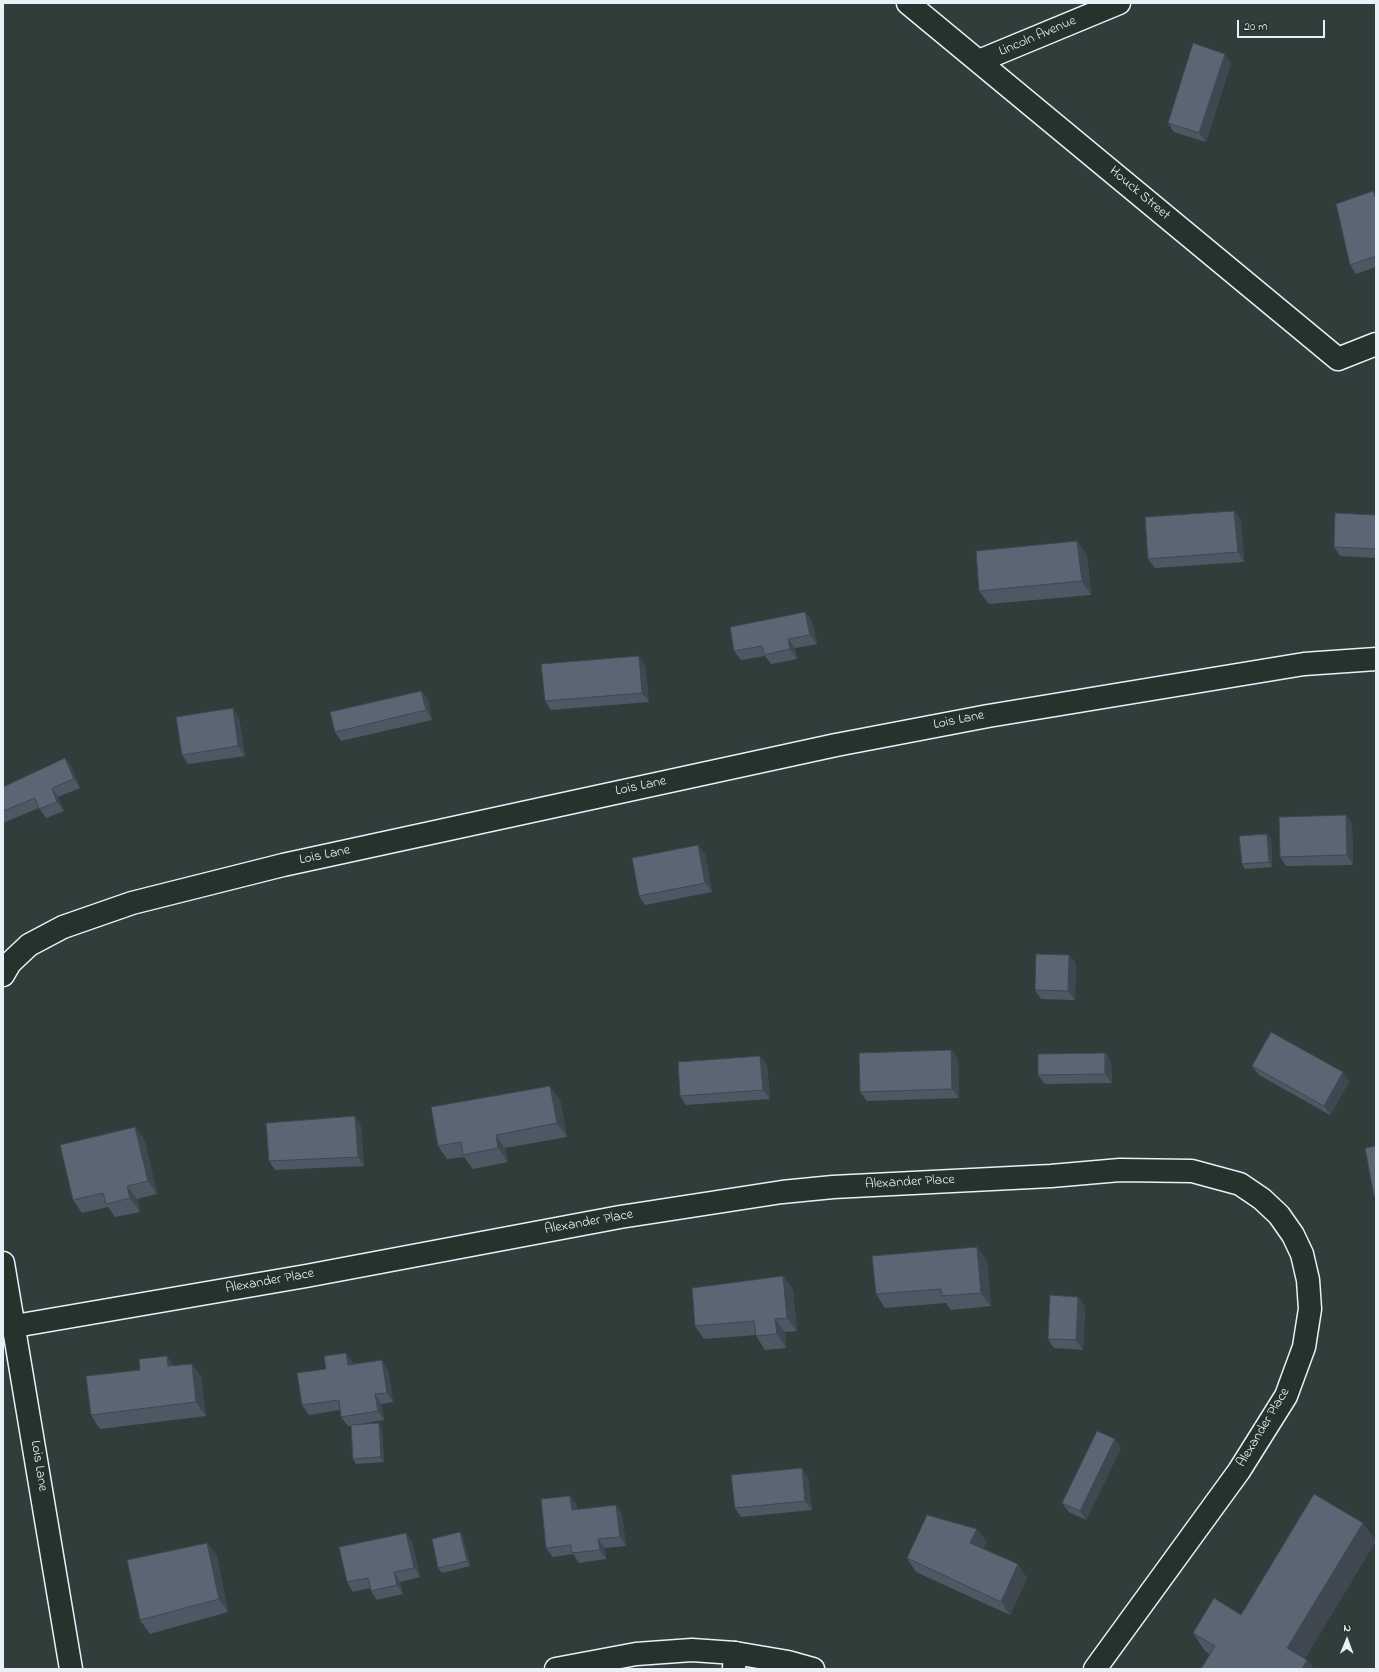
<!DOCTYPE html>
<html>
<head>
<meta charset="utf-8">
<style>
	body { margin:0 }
	#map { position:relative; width:1379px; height:1672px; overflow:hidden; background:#303d3b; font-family:"Indie Flower",sans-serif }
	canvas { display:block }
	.frame { position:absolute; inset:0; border:4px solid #e8f1f8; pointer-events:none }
	.north { position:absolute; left:1327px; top:1620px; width:40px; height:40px; -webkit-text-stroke:3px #26332d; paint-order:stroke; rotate:1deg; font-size:11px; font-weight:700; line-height:16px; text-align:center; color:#e8f1f8 }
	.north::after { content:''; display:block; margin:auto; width:14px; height:18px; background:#e8f1f8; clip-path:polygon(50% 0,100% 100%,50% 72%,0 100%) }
	.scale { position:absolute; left:1237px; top:20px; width:88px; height:18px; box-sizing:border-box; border:2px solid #e8f1f8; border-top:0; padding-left:5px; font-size:12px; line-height:14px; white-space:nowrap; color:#e8f1f8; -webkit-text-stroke:3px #26332d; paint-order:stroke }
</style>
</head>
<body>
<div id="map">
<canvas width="1379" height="1672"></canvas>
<div class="frame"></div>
<div class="north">N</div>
<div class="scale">20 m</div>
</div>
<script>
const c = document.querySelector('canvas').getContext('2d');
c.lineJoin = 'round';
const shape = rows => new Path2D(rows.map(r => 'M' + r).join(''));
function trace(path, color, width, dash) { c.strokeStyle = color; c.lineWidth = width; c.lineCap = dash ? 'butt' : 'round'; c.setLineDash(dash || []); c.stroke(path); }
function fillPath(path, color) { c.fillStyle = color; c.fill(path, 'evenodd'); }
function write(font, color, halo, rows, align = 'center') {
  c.font = font + ' "Indie Flower",sans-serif'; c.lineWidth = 3; c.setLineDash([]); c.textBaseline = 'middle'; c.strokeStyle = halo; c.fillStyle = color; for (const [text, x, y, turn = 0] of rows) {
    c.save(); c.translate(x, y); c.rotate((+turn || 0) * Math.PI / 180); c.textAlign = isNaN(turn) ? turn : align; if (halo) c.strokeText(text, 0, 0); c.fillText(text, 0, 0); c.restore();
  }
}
const minor = shape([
	[908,3,1338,359,1376,344],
	[979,61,1119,3],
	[3,975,10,963,29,945,63,927,132,903,283,865,836,745,988,716,1304,664,1376,659],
	[3,1263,71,1669],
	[15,1326,306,1276,620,1217,782,1192,833,1187,1051,1176,1120,1170,1192,1171,1240,1184,1262,1199,1279,1215,1293,1235,1302,1254,1308,1280,1310,1309,1304,1347,1286,1396,1239,1471,1095,1669],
	[734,1669,735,1653]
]);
const tertiary = shape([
	[556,1669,636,1654,692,1650,735,1653,788,1662,813,1669]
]);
trace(minor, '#e8f1f8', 25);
trace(tertiary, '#e8f1f8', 25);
trace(minor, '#26332d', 22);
trace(tertiary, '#26332d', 22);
fillPath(shape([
	[1231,63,1206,142,1174,132,1168,123],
	[1373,191,1376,195,1376,267,1356,274,1350,265],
	[1234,511,1241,520,1244,562,1155,568,1148,559],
	[1376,515,1376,558,1340,556,1334,547],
	[1077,541,1087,555,1091,595,989,604,979,591],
	[805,612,812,621,817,644,795,648,797,659,771,664,765,656,741,660,734,651],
	[645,665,649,702,551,710,545,701],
	[421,691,428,700,432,720,341,741,335,732],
	[239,718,245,756,188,764,182,755],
	[65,758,71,767,80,788,58,797,64,811,46,818,39,808,3,823,3,787],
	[1346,815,1352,824,1353,865,1286,866,1280,857],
	[1271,838,1272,867,1245,869,1242,864],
	[698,845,705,854,712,892,645,905,639,896],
	[1069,955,1076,964,1075,1000,1041,999,1035,990],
	[951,1050,958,1059,959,1098,867,1101,860,1092],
	[1105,1053,1111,1062,1112,1083,1045,1084,1038,1075],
	[767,1065,770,1099,686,1105,680,1096],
	[1252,1066,1349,1082,1330,1115,1259,1075],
	[560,1100,567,1137,505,1148,508,1162,473,1169,464,1157,447,1159,438,1146],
	[361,1126,364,1166,275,1170,269,1161],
	[135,1127,145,1141,157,1194,137,1199,140,1212,115,1217,108,1207,82,1213,73,1200],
	[987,1260,991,1306,951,1310,946,1303,885,1308,876,1294],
	[783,1276,793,1290,797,1331,785,1332,786,1348,765,1350,756,1336,756,1335,704,1339,695,1326],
	[1078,1297,1085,1306,1083,1350,1054,1348,1048,1339],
	[353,1362,353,1364,388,1369,393,1402,381,1404,384,1420,361,1424,382,1428,384,1462,356,1464,353,1459,351,1426,348,1426,341,1417,340,1410,309,1415,302,1405,326,1369],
	[192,1364,201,1377,206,1416,100,1429,91,1415,174,1366],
	[1121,1448,1086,1520,1069,1512,1062,1503],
	[808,1477,812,1510,741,1517,735,1508],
	[577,1505,577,1509,622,1514,626,1546,605,1548,606,1559,579,1563,573,1554,553,1557,546,1548],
	[1363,1523,1376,1541,1305,1658,1307,1660,1314,1669,1201,1669,1210,1654,1205,1651,1193,1633,1241,1615],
	[460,1532,463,1537,470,1566,442,1573,438,1568],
	[406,1533,412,1542,420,1577,400,1582,403,1594,377,1600,371,1591,370,1588,353,1592,347,1582],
	[987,1542,983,1549,1027,1578,1010,1615,916,1572,907,1558],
	[207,1543,217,1556,228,1612,150,1634,140,1620]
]), '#4d5864');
fillPath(shape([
	[1225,54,1231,63,1206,142,1199,133],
	[1234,511,1241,520,1244,562,1238,552],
	[1077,541,1087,555,1091,595,1082,581],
	[805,612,812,621,817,644,810,635],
	[788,639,795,648,797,659,790,649],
	[639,656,645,665,649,702,642,693],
	[421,691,428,700,432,720,426,710],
	[233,708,239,718,245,756,238,746],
	[65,758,71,767,80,788,74,779],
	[52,788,58,797,64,811,57,802],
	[1346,815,1352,824,1353,865,1347,855],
	[1267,834,1271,838,1272,867,1269,862],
	[698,845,705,854,712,892,705,883],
	[1069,955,1076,964,1075,1000,1068,991],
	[951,1050,958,1059,959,1098,952,1089],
	[1105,1053,1111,1062,1112,1083,1105,1074],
	[760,1056,767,1065,770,1099,763,1090],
	[1343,1072,1349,1082,1330,1115,1324,1106],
	[550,1086,560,1100,567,1137,557,1123],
	[355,1116,361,1126,364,1166,358,1157],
	[135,1127,145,1141,157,1194,148,1181],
	[496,1135,505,1148,508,1162,498,1148],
	[127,1186,137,1199,140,1212,130,1198],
	[977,1247,987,1260,991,1306,981,1293],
	[783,1276,793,1290,797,1331,787,1318],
	[1078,1297,1085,1306,1083,1350,1076,1340],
	[775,1319,785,1332,786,1348,777,1334],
	[346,1353,353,1362,355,1374,348,1365],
	[167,1356,176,1369,168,1366],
	[382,1360,388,1369,393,1402,387,1393],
	[192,1364,201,1377,206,1416,196,1402],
	[375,1394,381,1404,384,1420,378,1411],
	[379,1423,382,1428,384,1462,381,1457],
	[1115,1439,1121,1448,1086,1520,1080,1511],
	[802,1468,808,1477,812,1510,805,1501],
	[570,1496,577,1505,578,1519,572,1510],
	[616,1505,622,1514,626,1546,620,1537],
	[1363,1523,1376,1541,1300,1666,1287,1648],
	[977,1529,987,1542,980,1556,970,1543],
	[460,1532,463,1537,470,1566,467,1561],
	[406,1533,412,1542,420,1577,414,1568],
	[598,1539,605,1548,606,1559,600,1550],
	[207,1543,217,1556,228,1612,219,1599],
	[1018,1564,1027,1578,1010,1615,1001,1602],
	[394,1572,400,1582,403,1594,397,1585],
	[1307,1660,1314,1669,1302,1669]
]), '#3f4751');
const building = shape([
	[1193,43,1225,54,1199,133,1168,123,1193,43],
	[1373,191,1376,199,1376,256,1350,265,1336,204,1373,191],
	[1234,511,1238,552,1148,559,1145,517,1234,511],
	[1335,513,1376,515,1376,549,1334,547,1335,513],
	[1077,541,1082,581,979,591,976,551,1077,541],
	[805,612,810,635,788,639,790,649,764,655,762,646,734,651,730,627,805,612],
	[639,656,642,693,545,701,541,664,639,656],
	[421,691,426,710,335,732,330,712,421,691],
	[233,708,238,746,182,755,176,717,233,708],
	[65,758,74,779,52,788,57,802,39,809,35,798,3,811,3,787,65,758],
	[1346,815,1347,855,1280,857,1279,817,1346,815],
	[1267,834,1269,862,1242,864,1239,836,1267,834],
	[698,845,705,883,639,896,632,858,698,845],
	[1036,954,1069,955,1068,991,1035,990,1036,954],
	[1271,1032,1343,1072,1324,1106,1252,1066,1271,1032],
	[951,1050,952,1089,860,1092,859,1053,951,1050],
	[1105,1053,1105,1074,1038,1075,1038,1054,1105,1053],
	[760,1056,763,1090,680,1096,678,1062,760,1056],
	[550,1086,557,1123,496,1135,498,1148,463,1155,461,1142,438,1146,431,1107,550,1086],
	[355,1116,358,1157,269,1161,266,1123,355,1116],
	[135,1127,148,1181,127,1186,130,1198,106,1204,103,1193,73,1200,60,1145,135,1127],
	[1376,1146,1376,1196,1374,1196,1365,1148,1376,1146],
	[977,1247,981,1293,942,1296,941,1289,876,1294,872,1256,977,1247],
	[783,1276,787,1318,775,1319,777,1334,756,1336,754,1321,695,1326,692,1288,783,1276],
	[1050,1295,1078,1297,1076,1340,1048,1339,1050,1295],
	[346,1353,348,1365,382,1360,387,1393,375,1394,378,1411,341,1417,339,1400,302,1405,297,1373,326,1369,324,1356,346,1353],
	[167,1356,168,1366,192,1364,196,1402,91,1415,86,1376,140,1370,139,1359,167,1356],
	[379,1423,381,1457,353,1459,351,1425,379,1423],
	[1097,1431,1115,1439,1080,1511,1062,1503,1097,1431],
	[802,1468,805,1501,735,1508,731,1475,802,1468],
	[1314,1494,1363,1523,1287,1648,1307,1660,1302,1669,1201,1669,1215,1646,1193,1633,1214,1598,1241,1615,1314,1494],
	[570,1496,572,1510,616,1505,620,1537,598,1539,600,1550,572,1553,571,1545,546,1548,541,1499,570,1496],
	[927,1515,977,1529,970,1543,1018,1564,1001,1602,907,1558,927,1515],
	[460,1532,467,1561,438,1568,432,1539,460,1532],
	[406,1533,414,1568,394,1572,397,1585,371,1591,368,1578,347,1582,339,1547,406,1533],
	[207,1543,219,1599,140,1620,127,1560,207,1543]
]);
fillPath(building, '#5a6674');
trace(building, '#3f4751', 1);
write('14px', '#e8f1f8', '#26332d', [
	["Lincoln Avenue",1038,37,-23],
	["Houck Street",1139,194,40],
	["Lois Lane",959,721,-11],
	["Lois Lane",641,787,-12],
	["Lois Lane",325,856,-12],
	["Alexander Place",910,1183,-3],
	["Alexander Place",589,1223,-10],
	["Alexander Place",270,1282,-10],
	["Alexander Place",1264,1428,-59],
	["Lois Lane",38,1466,81]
]);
</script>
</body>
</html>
